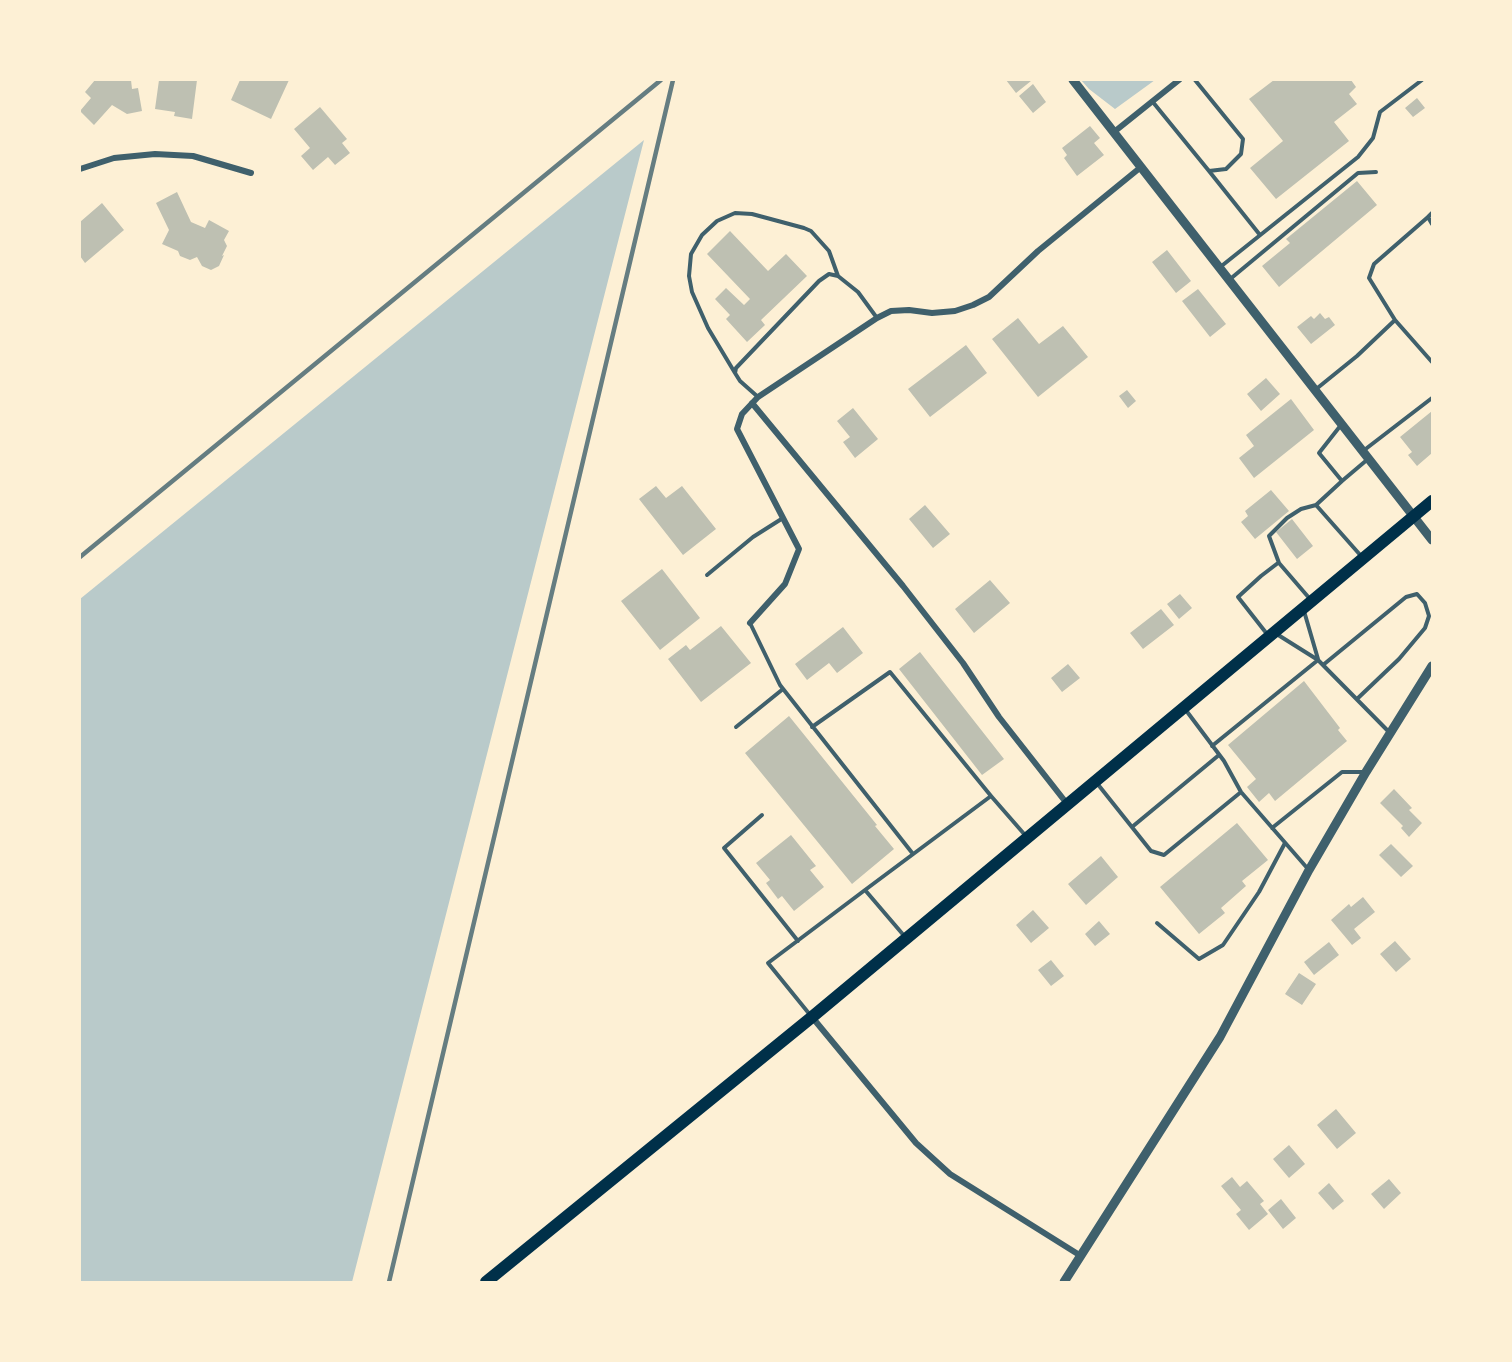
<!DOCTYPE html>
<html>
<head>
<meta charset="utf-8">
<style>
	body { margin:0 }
	#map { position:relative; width:1512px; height:1362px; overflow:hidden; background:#fdf0d5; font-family:"Public Sans",sans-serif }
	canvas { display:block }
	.frame { position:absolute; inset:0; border:81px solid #fdf0d5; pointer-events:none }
</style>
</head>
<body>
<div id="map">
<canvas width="1512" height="1362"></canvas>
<div class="frame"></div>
</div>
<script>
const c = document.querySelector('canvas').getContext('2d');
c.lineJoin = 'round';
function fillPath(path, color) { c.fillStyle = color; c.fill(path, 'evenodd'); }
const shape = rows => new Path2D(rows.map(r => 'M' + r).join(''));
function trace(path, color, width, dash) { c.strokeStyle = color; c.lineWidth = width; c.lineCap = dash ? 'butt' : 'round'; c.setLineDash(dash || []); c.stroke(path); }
fillPath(shape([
	[1081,80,1155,80,1115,109,1089,89],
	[644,140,352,1282,80,1282,80,599]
]), '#b9caca');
fillPath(shape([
	[95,80,131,80,132,89,138,88,142,111,127,114,112,105,94,125,80,111,91,98,85,92],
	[159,80,197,80,192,119,174,116,175,112,155,109],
	[240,80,289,80,271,119,231,100],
	[1006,80,1030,80,1031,81,1016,93],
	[1274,80,1351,80,1356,87,1349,94,1357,104,1334,122,1349,141,1276,199,1250,168,1283,141,1249,99],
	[1033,84,1046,102,1033,113,1019,96],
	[1417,98,1425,108,1413,117,1405,108],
	[320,107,347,139,342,143,350,153,335,165,328,157,313,170,301,156,310,148,294,129],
	[1090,126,1100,138,1094,143,1104,155,1077,176,1064,158,1067,155,1062,148],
	[1357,181,1377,205,1279,287,1262,266,1290,243,1286,239],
	[177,192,191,222,205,228,209,220,229,231,224,240,227,246,222,256,224,255,219,266,211,270,202,266,197,257,190,260,180,256,178,251,162,244,169,230,156,203],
	[102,203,124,230,85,263,80,256,80,222],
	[730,231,768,271,786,254,807,276,761,320,765,325,747,342,726,319,730,315,715,299,726,288,744,305,750,299,707,254],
	[1167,250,1191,281,1176,293,1152,262],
	[1198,289,1226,324,1210,337,1182,301],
	[1320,313,1325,319,1329,317,1335,325,1311,344,1297,327,1311,316,1314,319],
	[1018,318,1039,344,1063,326,1088,357,1038,397,992,339],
	[966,345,987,373,930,417,908,389],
	[1266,378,1280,394,1261,411,1247,394],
	[1127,390,1136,401,1128,408,1119,396],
	[1291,399,1314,430,1254,478,1239,458,1254,446,1246,435],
	[853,408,878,439,855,458,843,442,850,437,837,421],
	[1432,411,1432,453,1417,466,1408,455,1412,452,1400,437],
	[656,486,666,498,682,486,716,529,683,555,639,499],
	[1271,490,1289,511,1255,539,1241,522,1248,516,1245,511],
	[925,505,950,534,933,548,909,519],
	[1292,519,1313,546,1297,559,1276,532],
	[662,569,700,618,660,650,621,601],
	[990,580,1010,603,974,633,955,609],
	[1180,594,1192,608,1179,619,1167,604],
	[1161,609,1174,625,1143,649,1130,633],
	[721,626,751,663,701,702,668,659,686,645,690,650],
	[843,627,863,653,837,673,829,663,807,680,795,664],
	[920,652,1004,759,982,775,899,669],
	[1068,664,1080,678,1062,692,1051,678],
	[1304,681,1340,728,1338,730,1347,741,1275,801,1269,793,1259,802,1247,787,1256,779,1228,745],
	[789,716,877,825,875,826,894,849,852,884,745,753],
	[1394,789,1412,808,1409,810,1422,823,1409,837,1401,828,1403,826,1380,803],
	[1237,823,1268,860,1242,881,1246,886,1221,908,1225,913,1199,934,1160,887],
	[791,835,816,866,810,870,824,887,794,911,782,896,778,899,766,883,770,880,756,863],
	[1391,844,1413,866,1401,877,1379,855],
	[1101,856,1118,877,1086,905,1068,884],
	[1363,897,1375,912,1354,929,1361,938,1352,945,1331,920,1349,904,1351,907],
	[1033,910,1049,928,1031,943,1016,925],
	[1099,921,1110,934,1095,946,1085,934],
	[1395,941,1411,959,1396,972,1380,954],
	[1329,942,1339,955,1314,975,1304,962],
	[1051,960,1064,976,1051,986,1038,970],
	[1299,973,1316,984,1302,1005,1285,994],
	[1336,1109,1356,1133,1337,1149,1317,1125],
	[1289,1145,1305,1164,1289,1178,1273,1159],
	[1232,1177,1240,1187,1247,1181,1264,1201,1260,1204,1268,1214,1249,1230,1236,1214,1241,1210,1221,1186],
	[1389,1179,1401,1193,1384,1209,1371,1194],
	[1329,1183,1344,1201,1333,1210,1318,1193],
	[1281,1199,1296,1218,1283,1229,1268,1210]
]), '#bec0b2');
trace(shape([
	[1152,101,1209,171,1226,169,1241,154,1243,139,1195,80],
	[1209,171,1260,235],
	[1432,213,1428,217,1432,224],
	[1219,268,1358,157,1373,138,1380,112,1422,80],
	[1229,280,1358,173,1376,172],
	[1395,320,1369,278,1374,264,1428,217],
	[735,373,708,328,692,292,689,276,691,254,702,235,717,221,735,213,752,214,804,228,811,231,829,251,838,276],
	[1315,390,1357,356,1395,320,1432,362],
	[758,397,740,381,735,373,736,368,819,281,829,274,838,276,858,292,877,318],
	[1341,425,1319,453,1342,481,1368,459],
	[1363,451,1432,398],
	[1342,481,1316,505,1362,557],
	[707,575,753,537,783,518],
	[1310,599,1279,563,1269,536,1287,518,1301,509,1316,505],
	[1304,611,1318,659],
	[750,623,780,685,913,854],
	[1275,633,1318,660,1389,732],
	[1267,634,1238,597,1261,576,1278,563],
	[1323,665,1406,597,1417,594,1425,603,1429,616,1425,628,1399,659,1357,699],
	[1185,709,1224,761,1241,792,1308,869],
	[736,727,783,689],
	[812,727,890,672,991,796],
	[1212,746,1318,660],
	[1096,782,1151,851,1164,855,1241,792],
	[762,815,724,848,798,941],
	[1132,827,1219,755],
	[1272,828,1342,772,1365,772],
	[1157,923,1199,959,1223,945,1259,892,1285,843],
	[906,938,865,890,991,796,1025,835],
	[811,1016,768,963,865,890]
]), '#3f606c', 4);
trace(shape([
	[1114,132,1179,80],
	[80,169,114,158,155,154,193,156,251,173],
	[752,403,903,586,963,663,999,717,1068,805],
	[750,623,785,584,799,549,737,429,742,414,758,397,877,318,891,311,909,310,932,313,955,311,973,305,989,297,1038,251,1141,167],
	[812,1017,916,1143,950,1174,1081,1256]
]), '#3f606c', 6);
trace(shape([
	[1073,80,1432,540],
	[1064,1282,1220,1037,1309,870,1366,772,1432,666]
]), '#3f606c', 9);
trace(shape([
	[486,1282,812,1017,1432,501]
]), '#003049', 12);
trace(shape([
	[80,557,661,80],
	[389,1282,673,80]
]), '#657d81', 4.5);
</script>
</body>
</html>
